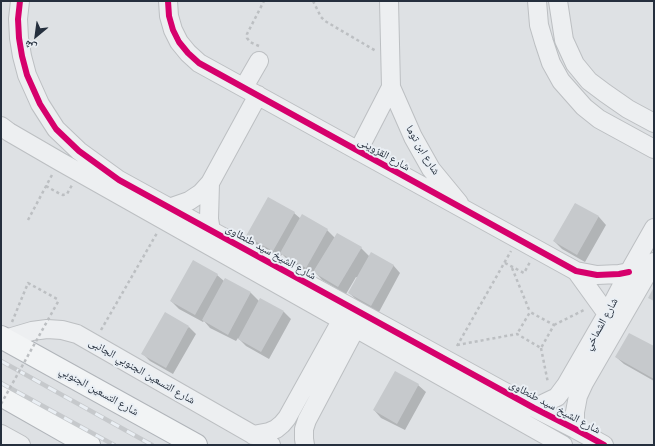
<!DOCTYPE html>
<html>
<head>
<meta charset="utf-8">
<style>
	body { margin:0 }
	#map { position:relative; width:655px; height:446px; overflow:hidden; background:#dee1e4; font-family:Lato,"Noto Naskh Arabic",sans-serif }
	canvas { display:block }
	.frame { position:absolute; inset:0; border:2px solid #252f3d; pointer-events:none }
	.north { position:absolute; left:16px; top:16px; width:40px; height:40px; -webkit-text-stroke:3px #eaeff4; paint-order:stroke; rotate:209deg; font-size:11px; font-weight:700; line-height:16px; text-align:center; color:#252f3d }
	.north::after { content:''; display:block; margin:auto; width:14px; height:18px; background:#252f3d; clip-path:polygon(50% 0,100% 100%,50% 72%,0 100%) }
</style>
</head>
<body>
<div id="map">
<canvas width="655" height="446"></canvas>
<div class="frame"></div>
<div class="north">ش</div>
</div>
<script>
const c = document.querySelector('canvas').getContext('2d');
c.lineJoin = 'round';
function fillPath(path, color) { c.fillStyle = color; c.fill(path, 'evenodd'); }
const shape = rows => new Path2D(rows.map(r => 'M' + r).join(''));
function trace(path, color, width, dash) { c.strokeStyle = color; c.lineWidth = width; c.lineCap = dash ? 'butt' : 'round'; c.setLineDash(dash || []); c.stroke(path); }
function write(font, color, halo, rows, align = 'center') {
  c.font = font + ' Lato,"Noto Naskh Arabic",sans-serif'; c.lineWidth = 4; c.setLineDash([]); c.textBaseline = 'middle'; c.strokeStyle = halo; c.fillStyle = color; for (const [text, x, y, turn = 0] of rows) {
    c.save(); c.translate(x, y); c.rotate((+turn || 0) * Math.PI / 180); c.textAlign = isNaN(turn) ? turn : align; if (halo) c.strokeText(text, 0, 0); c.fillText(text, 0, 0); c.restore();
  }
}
fillPath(shape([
	[575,204,599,217,606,225,585,262,562,249,554,241],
	[294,213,301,219,327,230,335,238,361,248,369,256,393,265,400,273,379,312,357,300,349,293,358,278,356,277,346,294,322,280,315,272,313,275,289,261,282,254,280,258,255,244,248,236],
	[217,275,224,281,225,279,251,293,259,301,284,312,291,319,269,359,246,346,238,338,236,341,210,328,204,321,203,322,179,309,171,301],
	[189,327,196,334,173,374,150,361,143,354],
	[654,348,654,381,624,364,616,357],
	[418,385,426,392,405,430,381,418,374,410]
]), '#0003');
fillPath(shape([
	[268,197,295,212,273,251,246,236],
	[575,203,599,216,577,255,553,241],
	[302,214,328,229,306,268,280,253],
	[337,233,362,247,338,287,313,272],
	[371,252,394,265,371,306,348,293],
	[193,260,218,274,195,315,170,301],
	[225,278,251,292,228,335,202,320],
	[654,287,654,301,648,298],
	[260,298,284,311,261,352,238,339],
	[165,312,189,326,166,368,141,354],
	[629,333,654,346,654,379,615,357],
	[395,371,419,384,397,424,373,410]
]), '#c6c9cc');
const minor = shape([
	[20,1,18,19,19,38,22,56,27,75,40,104,56,129,79,151,119,180,534,408,575,429,604,445],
	[168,1,169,16,173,30,179,42,188,53,199,63,576,271,597,275,619,274,629,272],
	[389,1,391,87,413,137,431,169,459,203],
	[537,1,539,25,544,42,551,63,561,81,584,107,599,119,654,149],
	[558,1,564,40,575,64,589,81,605,93,628,109,654,123],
	[244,87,259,61],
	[1,126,9,132,59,161,563,445],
	[358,151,391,87],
	[210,183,209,219,211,231],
	[169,208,189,201,201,193,210,183,258,95],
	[576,271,607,314],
	[5,339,32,331,47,329,62,330,77,334,271,445],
	[534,408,557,397,566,385,607,314,629,272,654,228],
	[575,429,575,412,578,396,584,383,654,262],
	[1,434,21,445],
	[253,435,269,432,276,429,282,424,287,418,347,310],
	[305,445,304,439,304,429,307,420,361,318]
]);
const highway = shape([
	[1,337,196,445],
	[1,395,89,445]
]);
trace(minor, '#bcbfc2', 20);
trace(highway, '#b0b4b9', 24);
trace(shape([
	[313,1,321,17,325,21,376,51],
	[259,46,250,42,247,38,247,34,264,1],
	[46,186,60,194,63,195,67,194,72,185],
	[28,220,53,173],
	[505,263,524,273,530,262],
	[512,268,530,312],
	[12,322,28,283,59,300],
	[554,325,586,309],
	[101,330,157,233],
	[457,345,517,334,541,348,554,325,530,312,517,334],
	[457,346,511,251],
	[541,348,548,383]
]), '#bcbfc2', 2.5, [3, 3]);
trace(minor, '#edeff1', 18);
trace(highway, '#f2f4f5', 22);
const rail = shape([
	[1,361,152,445],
	[1,383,114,445]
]);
trace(rail, '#c6c9cc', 4.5);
trace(rail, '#eaeff4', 3, [9]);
trace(shape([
	[1,404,59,300]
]), '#bcbfc2', 2.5, [3, 3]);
trace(shape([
	[20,1,18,19,19,38,22,56,27,75,40,104,56,129,79,151,119,180,534,408,575,429,604,445],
	[168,1,169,16,173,30,179,42,188,53,199,63,576,271,597,275,619,274,629,272]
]), '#d6006c', 6);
write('11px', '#252f3d', '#eaeff4', [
	["شارع ابن توما",423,150,59],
	["شارع القزوينى",384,154,29],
	["شارع الشيخ سيد طنطاوى",271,252,29],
	["شارع الشماخي",601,324,-61],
	["شارع التسعين الجنوبي الجانبى",142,371,30],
	["شارع التسعين الجنوبي",99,391,29],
	["شارع الشيخ سيد طنطاوى",555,407,28]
]);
</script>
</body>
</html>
